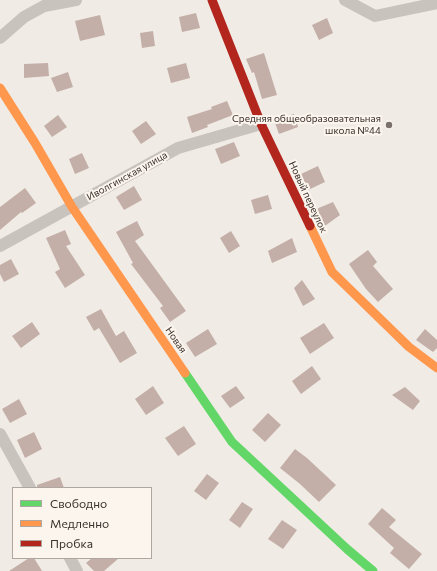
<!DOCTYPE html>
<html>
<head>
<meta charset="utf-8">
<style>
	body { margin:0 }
	#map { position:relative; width:437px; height:571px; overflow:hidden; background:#f0ebe5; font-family:Commissioner,sans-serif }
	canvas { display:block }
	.legend { position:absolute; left:12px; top:487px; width:140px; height:72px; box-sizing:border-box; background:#fbf5ee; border:1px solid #aea6a0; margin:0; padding:5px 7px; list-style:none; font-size:12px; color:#3b302b }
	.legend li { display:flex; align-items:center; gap:8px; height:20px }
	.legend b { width:20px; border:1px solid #aea6a0 }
</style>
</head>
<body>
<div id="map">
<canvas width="437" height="571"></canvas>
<ul class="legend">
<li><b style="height:5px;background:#63d668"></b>Свободно</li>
<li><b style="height:5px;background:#ff974d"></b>Медленно</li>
<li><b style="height:5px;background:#b3261e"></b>Пробка</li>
</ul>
</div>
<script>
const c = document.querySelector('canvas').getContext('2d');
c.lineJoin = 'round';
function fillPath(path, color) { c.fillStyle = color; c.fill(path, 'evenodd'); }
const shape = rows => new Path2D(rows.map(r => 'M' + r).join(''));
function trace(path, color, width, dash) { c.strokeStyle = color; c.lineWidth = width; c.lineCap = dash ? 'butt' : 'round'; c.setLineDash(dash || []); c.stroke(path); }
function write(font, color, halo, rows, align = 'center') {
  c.font = font + ' Commissioner,sans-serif'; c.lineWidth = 4; c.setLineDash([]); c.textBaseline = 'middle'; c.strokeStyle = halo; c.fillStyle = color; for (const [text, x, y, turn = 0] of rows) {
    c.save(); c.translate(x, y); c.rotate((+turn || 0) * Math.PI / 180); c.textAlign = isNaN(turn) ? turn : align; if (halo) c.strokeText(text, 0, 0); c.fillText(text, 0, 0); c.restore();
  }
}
fillPath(shape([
	[196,13,200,28,182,32,179,17],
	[100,15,105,35,80,41,75,21],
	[327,18,333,33,319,40,312,25],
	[153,31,155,46,142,48,140,33],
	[264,53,277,95,262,99,254,72,252,73,246,59],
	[48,63,49,76,24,78,24,64],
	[186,63,190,78,171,83,167,68],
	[68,72,73,87,57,92,51,78],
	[227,101,233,115,207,125,208,127,192,133,187,117,212,109,211,107],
	[294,114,298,127,279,134,274,120],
	[58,115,67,127,52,137,44,126],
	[146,121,156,134,141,144,132,131],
	[234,142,240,156,221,164,215,149],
	[82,153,89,168,75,174,69,159],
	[318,166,325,182,308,190,301,174],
	[134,186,142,200,124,210,116,197],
	[25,188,36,203,22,213,21,212,0,230,0,207],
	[268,195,272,209,255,214,251,200],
	[333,202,340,215,322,228,314,210],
	[137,221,144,235,135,241,186,311,170,322,160,308,163,306,131,264,133,263,116,232],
	[65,230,71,244,66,246,85,275,65,288,55,272,60,269,46,238],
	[231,231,240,246,229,253,220,238],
	[292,238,297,252,272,263,268,251],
	[368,250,377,262,373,266,393,289,378,302,366,289,349,264],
	[11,259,19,274,4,282,0,274,0,265],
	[302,280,315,299,303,306,294,288],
	[101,309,116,336,124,331,137,353,120,363,99,328,94,331,86,317],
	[32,322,40,334,21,348,12,336],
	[324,323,334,338,310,354,300,338],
	[208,329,217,344,195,357,186,343],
	[425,329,437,340,437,348,433,352,416,340],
	[312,366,321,379,301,394,292,381],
	[153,386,164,403,146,415,135,399],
	[236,386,245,398,230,408,221,396],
	[405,387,420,401,413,410,392,395],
	[19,399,27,414,10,423,2,409],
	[268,413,281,425,265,442,252,430],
	[184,426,196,444,178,456,165,438],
	[34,432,42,449,25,458,17,440],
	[295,449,307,458,336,485,319,502,300,484,280,468],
	[207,474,219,483,206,500,194,491],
	[60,477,64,488,37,488,37,485],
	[242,502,253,509,240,528,229,520],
	[382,508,396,520,389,527,422,554,409,569,390,553,394,548,368,524],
	[282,520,297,530,283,549,268,539],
	[29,558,34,558,42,571,9,571],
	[92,558,119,558,104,571,94,571,86,563]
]), '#c3afa7');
trace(shape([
	[345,0,375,16,437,3],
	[0,38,24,17,44,6,76,0],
	[0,246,178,148,261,124],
	[0,434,30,488],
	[70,558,77,571]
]), '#c9c3be', 12);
trace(shape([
	[185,373,232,442,347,549,373,571]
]), '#63d668', 9);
trace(shape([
	[0,88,35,143,72,207,185,373],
	[310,226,332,272,409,347,437,368]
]), '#ff974d', 9);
trace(shape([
	[212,0,261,124,310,226]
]), '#b3261e', 9);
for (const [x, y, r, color] of [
	[389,125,4,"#7a716c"]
]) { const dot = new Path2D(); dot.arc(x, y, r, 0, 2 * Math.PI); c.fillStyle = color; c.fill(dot); trace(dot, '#fbf5ee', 1.5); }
write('10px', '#3b302b', '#fbf5ee', [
	["Средняя общеобразовательная",381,119],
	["школа №44",381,131]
], 'right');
write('10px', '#3b302b', '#fbf5ee', [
	["Иволгинская улица",127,176,-29],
	["Новый переулок",308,197,65],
	["Новая",176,340,56]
]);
</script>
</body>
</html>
